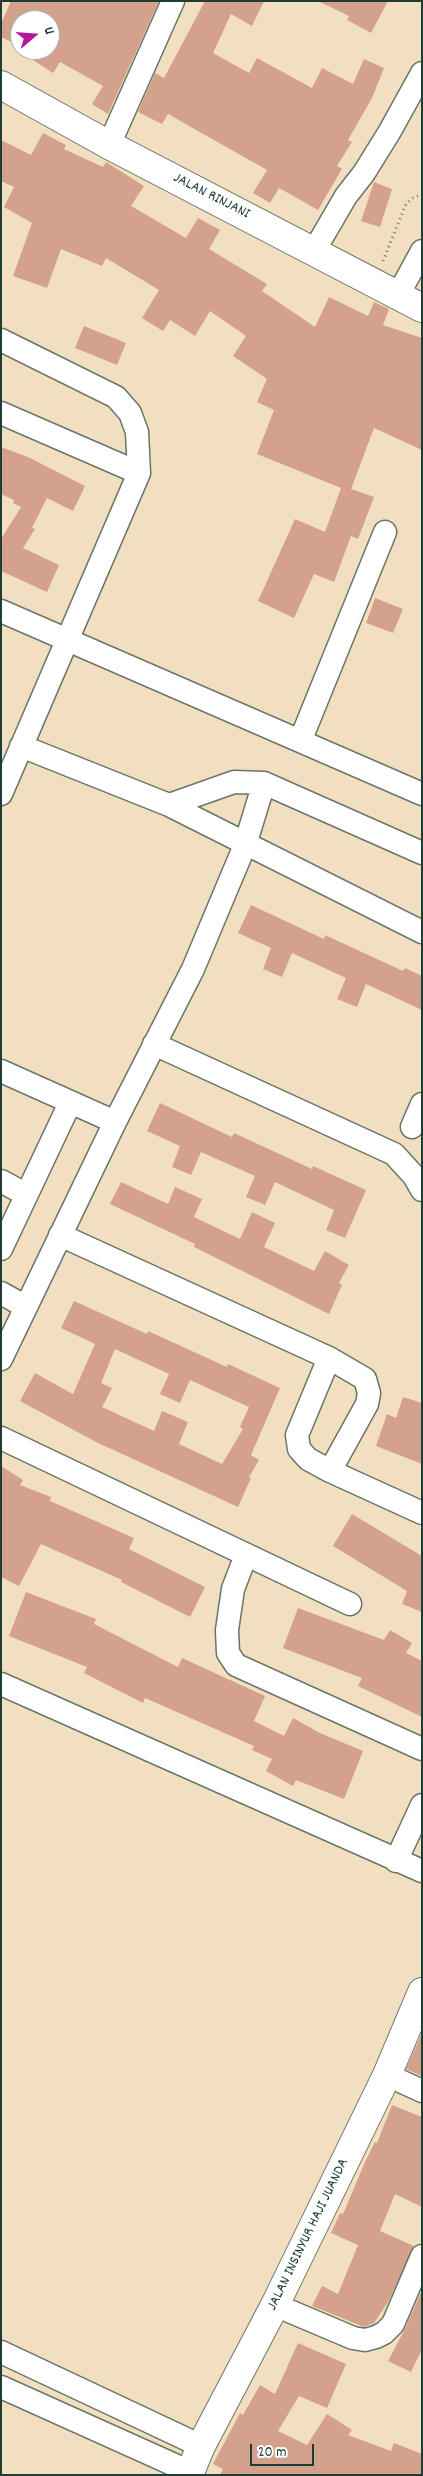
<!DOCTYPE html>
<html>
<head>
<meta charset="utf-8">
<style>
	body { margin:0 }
	#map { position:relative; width:423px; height:2476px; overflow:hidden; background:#f2dfc1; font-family:Dekko,sans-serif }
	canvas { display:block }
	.frame { position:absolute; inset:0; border:2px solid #1f3d34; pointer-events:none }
	.north { position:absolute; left:10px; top:10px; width:50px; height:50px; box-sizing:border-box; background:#fff; border:1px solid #a5b1ae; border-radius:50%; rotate:72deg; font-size:14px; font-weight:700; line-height:20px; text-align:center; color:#1f3d34 }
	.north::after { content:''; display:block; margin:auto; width:18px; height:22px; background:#b5179e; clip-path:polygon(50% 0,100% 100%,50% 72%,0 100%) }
	.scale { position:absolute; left:250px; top:2444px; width:64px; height:22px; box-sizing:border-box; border:2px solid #1f3d34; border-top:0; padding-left:6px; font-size:15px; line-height:18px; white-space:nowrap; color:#1f3d34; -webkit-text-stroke:4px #fff; paint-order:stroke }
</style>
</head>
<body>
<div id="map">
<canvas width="423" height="2476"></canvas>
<div class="frame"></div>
<div class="north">U</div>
<div class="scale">20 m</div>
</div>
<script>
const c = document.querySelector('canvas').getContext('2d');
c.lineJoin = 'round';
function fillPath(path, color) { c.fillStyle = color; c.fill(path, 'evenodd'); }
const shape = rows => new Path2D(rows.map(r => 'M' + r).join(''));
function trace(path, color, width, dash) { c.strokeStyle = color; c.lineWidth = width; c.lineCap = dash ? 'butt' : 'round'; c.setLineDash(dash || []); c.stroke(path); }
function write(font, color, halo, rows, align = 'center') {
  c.font = font + ' Dekko,sans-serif'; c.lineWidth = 5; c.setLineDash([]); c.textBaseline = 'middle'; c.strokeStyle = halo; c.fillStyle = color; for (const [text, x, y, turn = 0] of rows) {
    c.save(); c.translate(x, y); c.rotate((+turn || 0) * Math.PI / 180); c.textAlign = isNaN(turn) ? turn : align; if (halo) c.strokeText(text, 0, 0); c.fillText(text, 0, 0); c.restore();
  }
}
fillPath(shape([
	[11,1,159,1,108,114,92,104,103,86,60,62,53,73,21,52,50,50,50,20,20,20,20,46,1,37,1,24],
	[205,1,264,1,252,26,231,14,213,53,249,73,257,58,312,88,322,68,353,84,364,59,384,68,372,98,348,140,352,142,337,166,342,169,318,210,279,188,270,203,253,193,267,170,168,114,162,124,138,112,155,73,164,78],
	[318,1,388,1,371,33,347,20,349,16],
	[43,133,66,145,64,149,103,167,106,162,144,186,131,206,186,238,198,218,220,230,209,249,267,284,262,291,315,327,329,297,368,316,374,302,389,309,383,325,422,338,422,450,374,428,351,489,374,497,358,539,351,536,334,582,314,574,294,618,258,601,295,519,325,532,341,488,257,454,274,410,257,402,267,379,233,356,246,336,210,311,195,336,170,320,163,331,142,318,159,290,106,258,102,266,61,249,47,288,13,276,32,223,4,207,14,187,1,181,1,140,31,155],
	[374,182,392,189,380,227,361,221],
	[84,326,126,343,117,365,75,348],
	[1,447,28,457,85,486,73,511,47,498,32,528,35,529,23,548,59,565,47,592,1,571,1,539,21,507,13,503,14,500,1,494],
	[375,598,403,609,393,633,366,623],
	[251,905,324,939,325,935,403,971,405,968,422,976,422,1010,366,984,357,1007,337,999,346,978,292,953,282,977,263,969,271,948,238,933],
	[160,1103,232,1137,234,1133,312,1169,313,1166,366,1190,345,1238,326,1230,334,1210,275,1182,265,1205,246,1197,255,1176,201,1152,191,1175,172,1167,180,1146,147,1131],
	[121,1182,168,1204,175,1187,202,1199,194,1217,240,1239,252,1212,275,1223,264,1247,314,1271,325,1251,349,1265,339,1283,342,1285,329,1314,194,1247,195,1244,110,1204],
	[74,1301,147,1334,148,1331,227,1367,228,1364,280,1388,251,1455,259,1460,249,1477,251,1478,238,1507,96,1442,20,1401,35,1373,73,1394,95,1344,61,1328],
	[115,1349,169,1374,160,1394,180,1403,190,1380,249,1407,240,1427,243,1429,222,1464,179,1444,188,1422,162,1411,154,1431,102,1407,112,1388,101,1383],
	[403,1397,422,1403,422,1464,376,1446,387,1414,396,1418],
	[1,1466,23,1480,20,1485,51,1497,50,1501,134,1538,129,1549,205,1587,190,1617,121,1582,122,1580,41,1544,19,1586,1,1577],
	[352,1514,422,1556,422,1612,402,1604,407,1591,333,1546],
	[26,1592,96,1619,94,1624,178,1667,182,1658,265,1696,254,1721,284,1736,293,1718,320,1733,363,1751,344,1799,296,1780,293,1786,266,1771,272,1759,252,1750,254,1746,145,1698,143,1703,84,1673,87,1667,9,1636],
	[298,1608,384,1640,390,1630,412,1643,406,1653,422,1661,422,1717,358,1686,362,1678,283,1648],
	[422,2033,422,2076,406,2069],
	[392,2105,422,2117,422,2207,395,2194,380,2231,414,2246,388,2302,374,2323,364,2327,312,2306,322,2286,338,2294,358,2245,331,2233,340,2213,343,2214,365,2162,375,2142,377,2143],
	[422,2290,422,2349,411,2372,388,2361,405,2329],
	[298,2343,346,2364,327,2408,299,2396,278,2431,307,2445,327,2414,352,2430,348,2435,391,2451,394,2443,422,2454,422,2475,220,2475,223,2469,213,2464,240,2413,243,2415,260,2385,275,2394]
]), '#d4a28c');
const street = shape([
	[109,145,173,1],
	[314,251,346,196,364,173,390,131,422,73],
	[398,295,422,251],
	[1,340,116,397,130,413,137,432,139,473,1,794],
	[1,413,139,473],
	[1,611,422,794],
	[301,739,385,532],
	[21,746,169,805,422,932],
	[169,805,234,782,264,783,422,853],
	[154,1044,394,1154,414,1176,422,1190],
	[1,1071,115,1122,193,969,245,845,264,783],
	[412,1127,422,1104],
	[1,1181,25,1194],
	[60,1235,329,1358,365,1379,369,1393,367,1404,330,1471],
	[1,1249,70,1103],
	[1,1293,26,1307],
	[329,1358,297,1435,299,1449,308,1459,330,1471,422,1513],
	[1,1359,115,1122],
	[1,1438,350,1604],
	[246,1555,233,1589,227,1630,228,1653,236,1665,422,1749],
	[1,1684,422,1871],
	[396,1861,422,1805],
	[387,2075,422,2091],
	[275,2305,353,2338,365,2340,376,2337,384,2333,393,2324,422,2256],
	[1,2352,201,2446],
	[1,2387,190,2472]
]);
const secondary = shape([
	[1,85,109,145,422,308],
	[189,2475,201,2446,275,2305,387,2075,422,1992]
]);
trace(street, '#697665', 25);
trace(secondary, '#697665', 30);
trace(shape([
	[383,261,406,204,413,198,422,194]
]), '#697665', 3, [1, 4]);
trace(street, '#fff', 22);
trace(secondary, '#fff', 28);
write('15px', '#1f3d34', '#fff', [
	["JALAN RINJANI",211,197,27],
	["JALAN INSINYUR HAJI JUANDA",309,2235,-64]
]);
</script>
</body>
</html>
